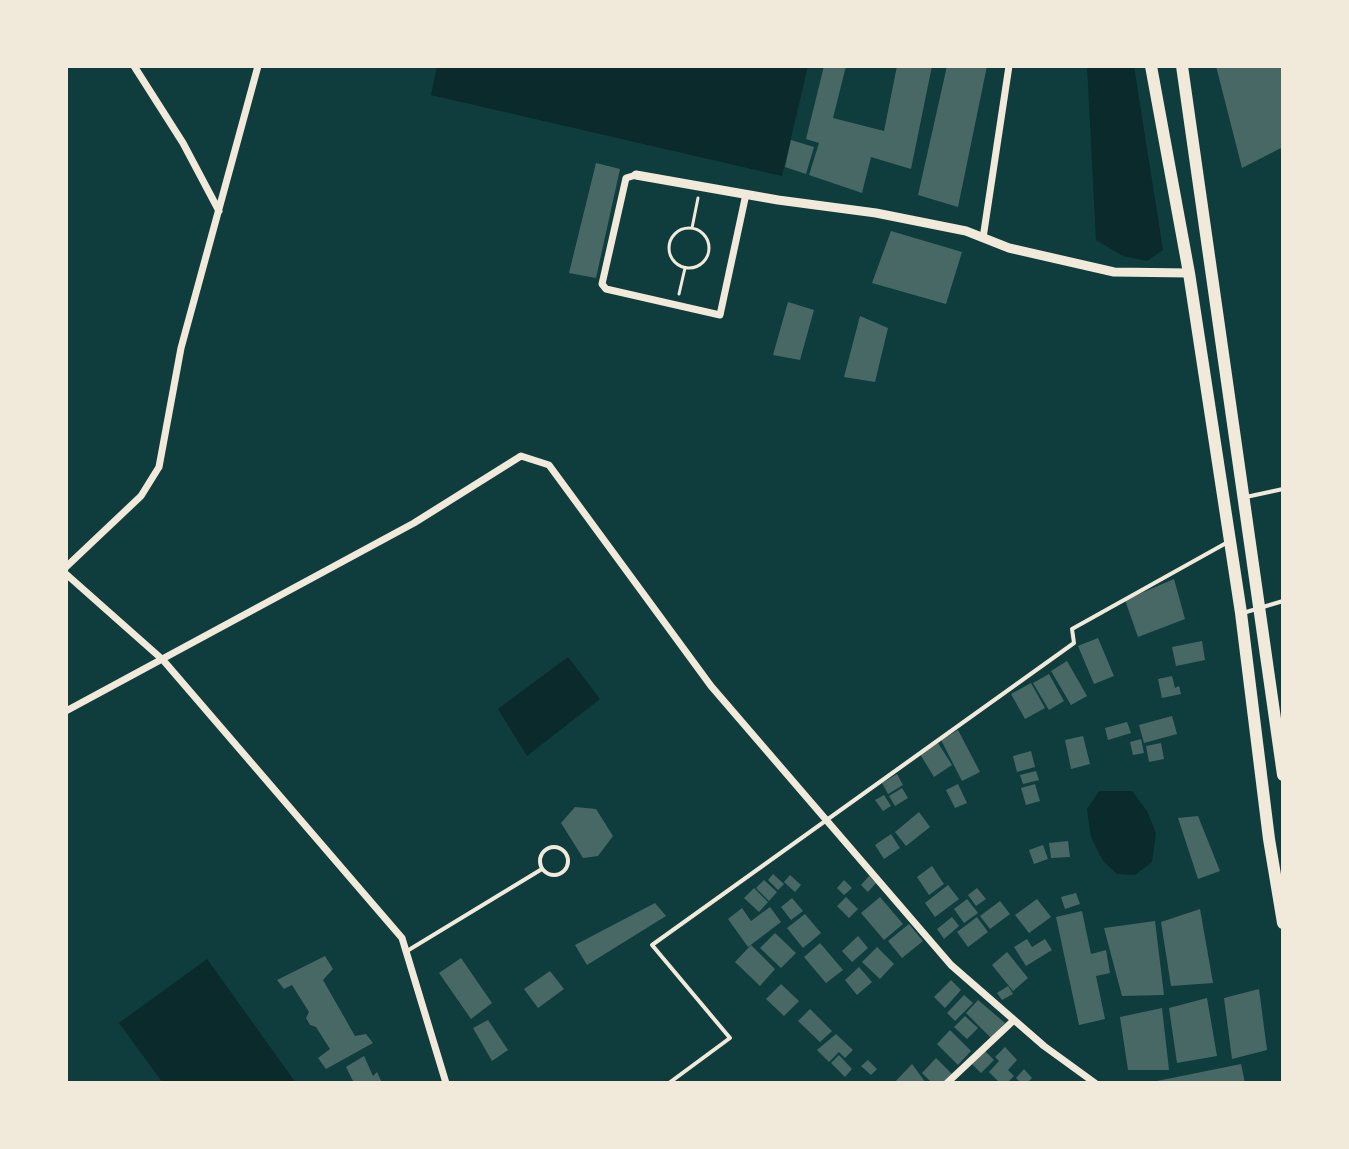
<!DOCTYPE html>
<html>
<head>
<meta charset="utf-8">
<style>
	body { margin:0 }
	#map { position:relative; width:1349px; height:1149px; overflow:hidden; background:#0f3d3e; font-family:"PT Serif",serif }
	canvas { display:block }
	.frame { position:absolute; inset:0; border:68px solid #f1e9da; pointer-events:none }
</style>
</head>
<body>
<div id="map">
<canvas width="1349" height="1149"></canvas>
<div class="frame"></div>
</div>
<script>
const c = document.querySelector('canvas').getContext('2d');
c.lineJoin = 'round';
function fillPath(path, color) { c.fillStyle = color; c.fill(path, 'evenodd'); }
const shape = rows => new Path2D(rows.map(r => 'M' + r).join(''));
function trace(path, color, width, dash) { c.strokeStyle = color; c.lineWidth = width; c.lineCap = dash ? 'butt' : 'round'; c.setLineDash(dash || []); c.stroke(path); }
fillPath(shape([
	[437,66,808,66,782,176,431,95],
	[1087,66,1134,66,1163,250,1147,261,1123,256,1096,240],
	[568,657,600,699,527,756,498,709],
	[1099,791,1132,791,1147,811,1156,833,1152,862,1135,875,1117,874,1103,861,1091,837,1087,809],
	[207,959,296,1083,163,1083,119,1023]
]), '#0a2a2b');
fillPath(shape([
	[824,66,846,66,833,118,884,131,897,66,932,66,911,169,871,157,862,193,809,175,819,143,806,139],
	[947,66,987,66,958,207,918,195],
	[1216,66,1283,66,1283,147,1242,168],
	[791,140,814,147,806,174,785,167],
	[596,163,620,169,596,278,569,273],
	[891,231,962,252,946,304,872,283],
	[788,302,814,310,800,360,773,355],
	[860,316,888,328,875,382,844,377],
	[1174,579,1185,619,1138,637,1125,600],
	[1098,638,1114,676,1094,684,1078,646],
	[1202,641,1205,660,1176,666,1172,647],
	[1067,661,1087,696,1071,705,1051,671],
	[1049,674,1064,701,1049,710,1033,683],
	[1172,676,1175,688,1179,686,1181,694,1162,698,1158,679],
	[1031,683,1045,708,1025,719,1011,694],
	[1172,716,1177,734,1144,743,1139,725],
	[1127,722,1131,733,1108,740,1105,728],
	[958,730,980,772,962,781,941,740],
	[1083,736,1090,764,1071,769,1065,740],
	[1141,739,1144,753,1133,755,1130,742],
	[938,743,952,765,934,777,920,754],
	[1161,743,1164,759,1149,762,1146,746],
	[1031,751,1035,767,1017,772,1013,756],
	[1036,771,1039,780,1023,784,1020,775],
	[897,774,903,785,888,794,882,783],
	[958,784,967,803,955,808,946,790],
	[1035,784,1040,801,1026,805,1021,788],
	[902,788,908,798,895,806,889,796],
	[884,795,891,806,883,811,875,800],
	[575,807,596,809,613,836,598,856,583,858,561,823],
	[919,812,930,827,906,846,895,832],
	[1198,816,1220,871,1198,879,1178,818],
	[891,834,900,848,884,859,875,845],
	[1068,841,1070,857,1051,858,1049,843],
	[1043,845,1048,859,1034,864,1029,850],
	[932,866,944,884,929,895,917,877],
	[773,874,784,884,778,890,768,880],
	[790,875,801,885,795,892,784,882],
	[869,876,876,883,868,892,861,885],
	[764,880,777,892,769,901,756,888],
	[844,880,852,888,844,895,837,888],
	[948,885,959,899,935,917,925,903],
	[754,888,768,902,759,912,744,898],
	[977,888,986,899,976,906,968,895],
	[1076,893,1080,904,1065,909,1061,897],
	[846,897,858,909,849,918,837,906],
	[880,897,903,924,884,940,861,913],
	[792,898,803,911,791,920,781,907],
	[967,899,978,913,964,923,954,909],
	[1037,899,1051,917,1029,933,1015,915],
	[1000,901,1010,914,990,929,980,916],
	[655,903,666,916,587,965,575,945],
	[770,907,781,922,748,947,728,919,742,908,751,921],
	[1200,909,1213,983,1171,986,1161,922],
	[1082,911,1091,954,1106,950,1110,973,1096,976,1105,1019,1079,1025,1056,917],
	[805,914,821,933,803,948,787,928],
	[952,917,959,926,944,939,937,929],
	[977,917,988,932,968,947,957,932],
	[1155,921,1164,995,1122,996,1104,928],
	[909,924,923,941,902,958,888,941],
	[775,933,796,953,781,968,760,948],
	[858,936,868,948,852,962,842,951],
	[1027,939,1032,947,1045,939,1052,950,1026,966,1014,947],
	[820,943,843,970,826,983,804,957],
	[751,945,775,969,760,986,735,962],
	[877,947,894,964,880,979,862,962],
	[1007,952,1028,978,1013,991,992,965],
	[325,956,333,969,323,980,355,1036,366,1034,373,1043,326,1069,318,1058,330,1049,316,1027,310,1025,306,1018,309,1012,292,985,284,989,277,980],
	[461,958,492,1003,471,1019,439,973],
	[859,967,872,982,857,995,845,980],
	[550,971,564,989,538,1008,524,989],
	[951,980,961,990,945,1008,934,997],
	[781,984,799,1001,784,1016,766,999],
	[1008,986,1013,994,1002,1000,997,993],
	[1259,989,1267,1050,1232,1059,1224,998],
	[964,995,973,1003,955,1021,947,1013],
	[1207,998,1217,1056,1177,1063,1169,1008],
	[978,1000,1005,1023,991,1038,966,1013],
	[1162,1008,1169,1070,1128,1070,1120,1017],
	[810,1009,832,1031,820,1042,798,1021],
	[965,1016,978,1028,967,1039,954,1027],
	[488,1020,508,1050,492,1061,473,1028],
	[950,1030,971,1051,958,1065,937,1044],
	[836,1034,853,1050,845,1058,839,1052,829,1062,817,1050],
	[1005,1047,1017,1060,1008,1070,1014,1076,1007,1083,1000,1083,989,1072,999,1061,995,1057],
	[985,1051,994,1060,981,1073,972,1064],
	[839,1055,852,1069,845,1077,831,1063],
	[364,1056,373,1076,377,1072,382,1083,354,1083,346,1067],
	[936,1058,953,1075,945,1083,932,1083,922,1073],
	[868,1060,877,1069,871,1075,861,1066],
	[912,1064,926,1083,894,1083],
	[1241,1064,1245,1083,1153,1083,1152,1082],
	[1024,1069,1032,1078,1027,1083,1021,1083,1016,1078]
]), '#486865');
trace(shape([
	'669 248a20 20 0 1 1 40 0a20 20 0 1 1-40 0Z',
	[692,228,698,198],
	[679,294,685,268]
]), '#f1e9da', 3);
trace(shape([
	[1246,497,1283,489],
	[1243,613,1283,601],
	'540 861a14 14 0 1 1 28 0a14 14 0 1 1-28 0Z',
	[407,951,542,869],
	[669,1083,730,1038,652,945,1074,643,1072,629,1228,542]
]), '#f1e9da', 4);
trace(shape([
	[134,66,183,143,219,211],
	[636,175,626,178,602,284,606,289,720,315,746,194],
	[983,238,1009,66],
	[66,567,141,496,159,467,181,348,258,66],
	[66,574,163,660,402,938,446,1083],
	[66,711,414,523,521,456,549,465,711,686,951,965,1044,1046,1095,1083],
	[947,1083,1014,1020]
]), '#f1e9da', 7);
trace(shape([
	[636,175,778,200,876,213,966,231,1009,248,1114,272,1189,273]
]), '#f1e9da', 9);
trace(shape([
	[1151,66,1189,273,1241,613,1269,839,1283,923],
	[1182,66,1283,775]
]), '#f1e9da', 12);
</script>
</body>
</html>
